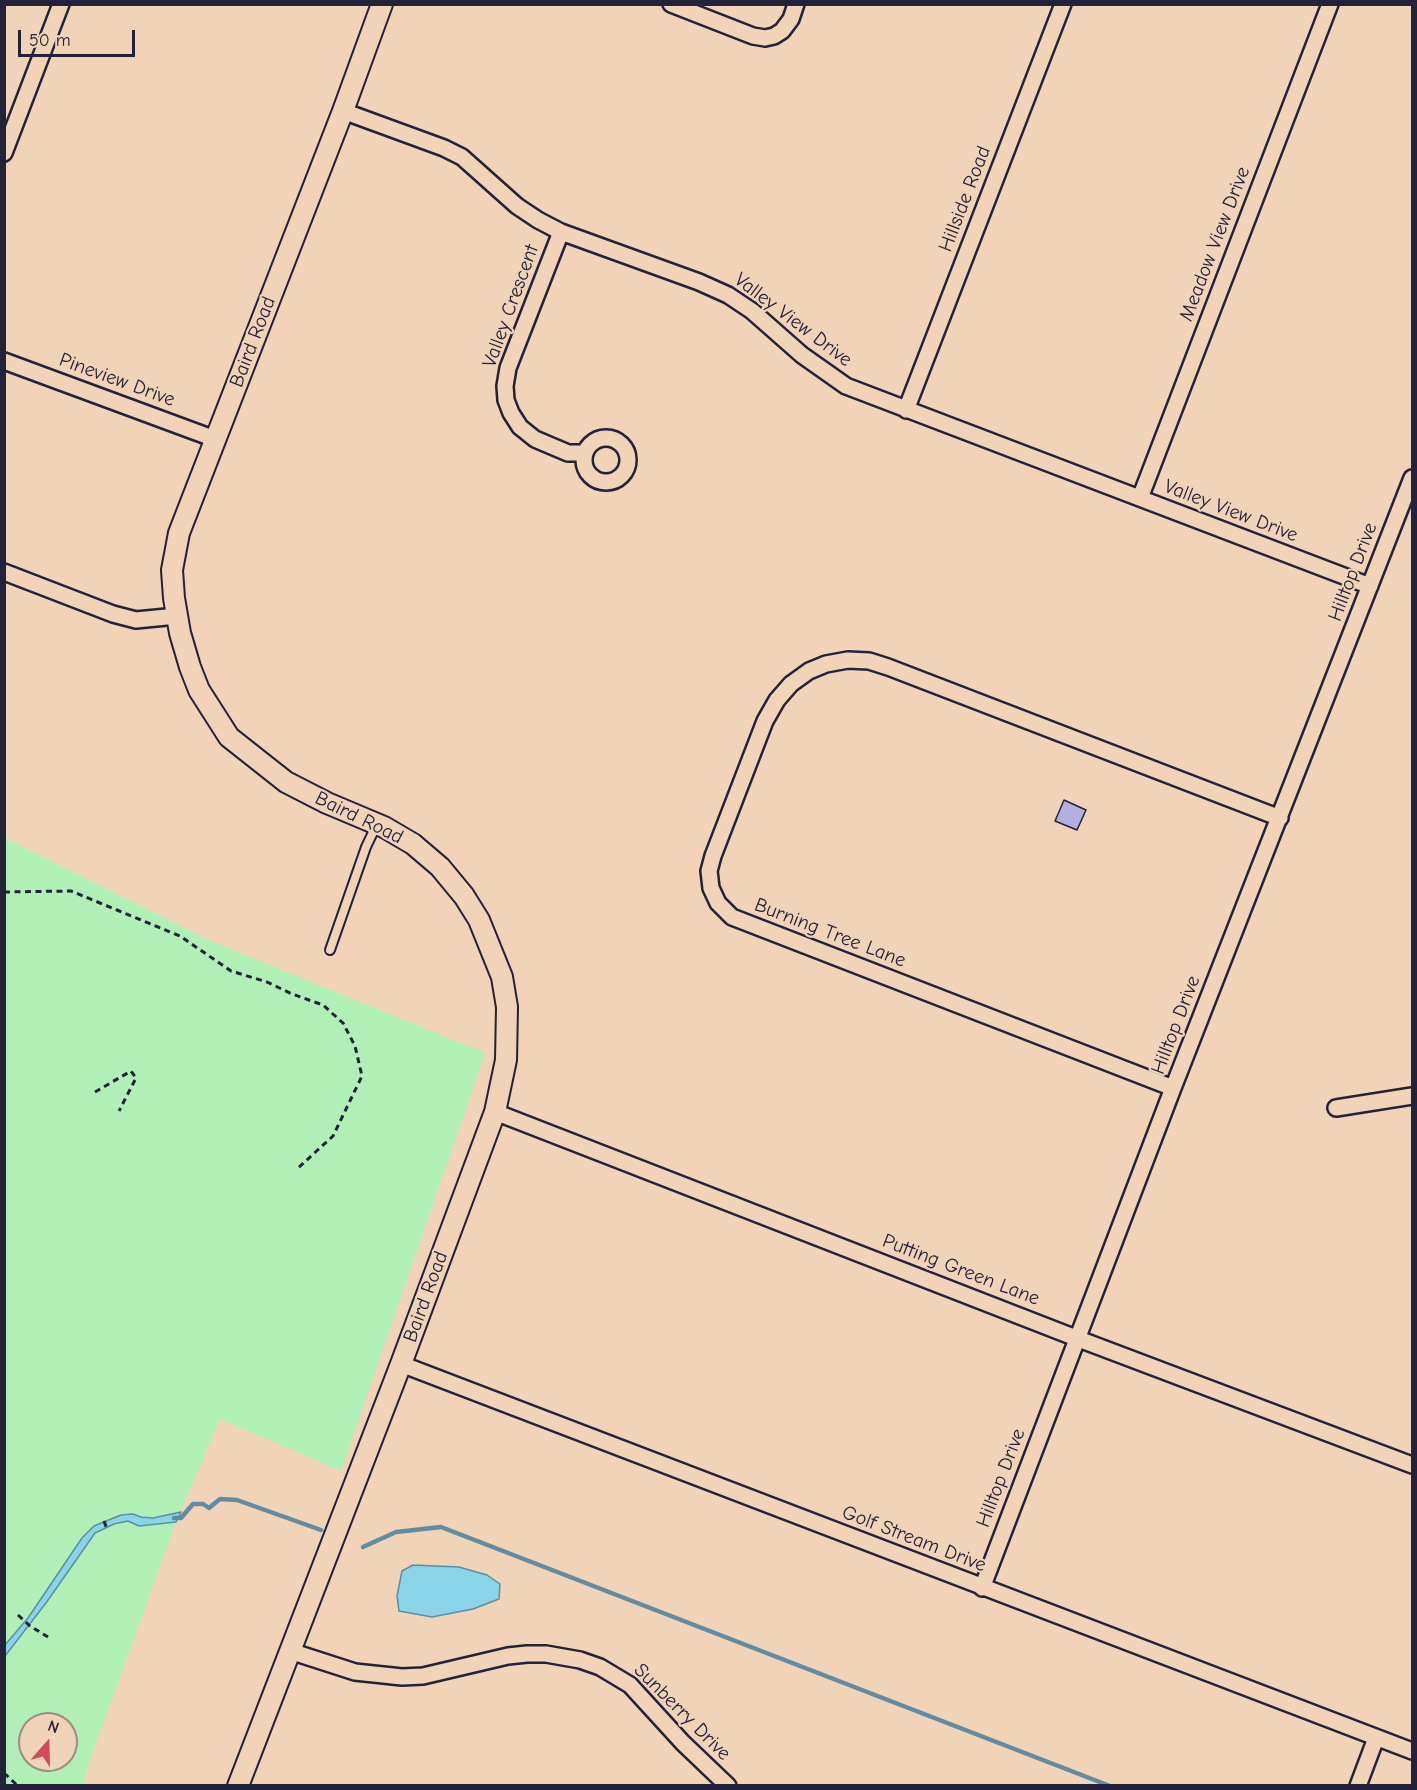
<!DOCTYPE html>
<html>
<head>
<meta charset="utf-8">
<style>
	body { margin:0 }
	#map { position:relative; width:1417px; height:1790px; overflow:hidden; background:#f1d3b7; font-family:"Comic Neue",sans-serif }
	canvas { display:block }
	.frame { position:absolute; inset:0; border:6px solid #22223b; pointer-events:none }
	.north { position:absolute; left:18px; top:1712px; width:60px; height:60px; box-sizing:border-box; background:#f1d3b7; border:2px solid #9e8c85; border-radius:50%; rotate:20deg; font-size:16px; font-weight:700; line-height:24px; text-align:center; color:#22223b }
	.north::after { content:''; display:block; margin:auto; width:21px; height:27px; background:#d1495b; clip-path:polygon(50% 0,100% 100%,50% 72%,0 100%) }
	.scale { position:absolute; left:18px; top:30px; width:117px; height:27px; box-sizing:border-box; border:3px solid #22223b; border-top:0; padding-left:8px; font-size:18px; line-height:21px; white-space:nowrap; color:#22223b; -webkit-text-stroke:4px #f1d3b7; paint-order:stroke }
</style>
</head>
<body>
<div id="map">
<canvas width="1417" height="1790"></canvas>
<div class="frame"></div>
<div class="north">N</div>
<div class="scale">50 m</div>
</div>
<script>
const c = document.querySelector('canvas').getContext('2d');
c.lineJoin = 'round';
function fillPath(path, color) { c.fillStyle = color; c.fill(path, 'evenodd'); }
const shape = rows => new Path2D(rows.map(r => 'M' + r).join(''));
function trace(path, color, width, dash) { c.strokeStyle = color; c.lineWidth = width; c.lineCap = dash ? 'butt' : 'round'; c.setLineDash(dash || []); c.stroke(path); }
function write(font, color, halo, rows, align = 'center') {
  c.font = font + ' "Comic Neue",sans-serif'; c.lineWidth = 4.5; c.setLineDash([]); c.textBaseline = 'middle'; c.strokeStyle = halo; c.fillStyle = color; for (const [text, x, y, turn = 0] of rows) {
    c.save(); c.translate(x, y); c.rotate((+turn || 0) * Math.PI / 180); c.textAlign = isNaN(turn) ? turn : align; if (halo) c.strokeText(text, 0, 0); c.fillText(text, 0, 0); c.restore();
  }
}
fillPath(shape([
	[5,838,211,941,485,1053,341,1471,220,1419,176,1522,85,1774,84,1785,5,1785],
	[30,1724,66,1724,66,1760,30,1760]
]), '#b0efb6');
const water = shape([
	[181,1512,176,1522,139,1526,128,1521,114,1524,95,1533,46,1603,5,1656,5,1645,28,1618,82,1538,94,1526,121,1515,133,1514,141,1517,153,1518,181,1512],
	[413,1565,459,1567,487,1575,500,1584,499,1599,473,1609,432,1617,399,1611,397,1596,402,1571,413,1565]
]);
fillPath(water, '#89d4e9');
trace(water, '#608da3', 1.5);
trace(shape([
	[174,1518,181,1518,193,1504,203,1504,209,1508,220,1499,237,1500,321,1530],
	[363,1547,396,1532,441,1527,1110,1786]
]), '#608da3', 4.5);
const building = shape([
	[1064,800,1086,810,1077,830,1055,821,1064,800]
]);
fillPath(building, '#b4afe0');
trace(building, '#22223b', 1.5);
const service = shape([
	[330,950,366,847,376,826]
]);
const minor = shape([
	[671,4,753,36,765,38,774,36,782,31,791,19,796,4],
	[343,111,444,148,462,157,517,206,538,220,561,232,699,282,728,295,752,311,802,355,846,386,1370,586],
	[4,153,61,4],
	[561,232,508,368,505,386,506,400,511,413,520,427,535,439,568,453,584,453],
	[4,361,215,439],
	[906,410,1063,4],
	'584 460a22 22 0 1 1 44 0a22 22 0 1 1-44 0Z',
	[1140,498,1330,4],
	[4,572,113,614,136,620,177,616],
	[1173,1088,732,917,718,903,711,888,709,871,713,856,765,721,777,700,791,684,809,671,826,664,848,660,869,661,888,667,1280,818],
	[1336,1108,1412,1096],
	[495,1112,1076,1338,1412,1465],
	[401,1364,1412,1751],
	[982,1588,1173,1088,1412,478],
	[290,1651,355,1672,402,1677,423,1676,508,1656,527,1654,546,1654,580,1660,600,1667,630,1685,683,1743,728,1786],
	[1358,1786,1376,1738]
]);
const tertiary = shape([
	[238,1786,401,1364,495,1112,506,1060,507,1007,502,977,479,920,464,896,440,867,413,844,384,827,327,803,286,782,229,737,199,690,190,667,180,633,174,598,172,570,179,533,343,111,382,4]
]);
trace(service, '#22223b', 12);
trace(minor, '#22223b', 20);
trace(tertiary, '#22223b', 24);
trace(shape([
	[4,892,71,891,180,936,231,971,267,982,292,994,323,1005,343,1023,355,1046,362,1076,333,1136,297,1169],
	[95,1092,131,1071,136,1078,119,1111],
	[104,1521,107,1529],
	[18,1615,30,1626,48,1637],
	[4,1773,18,1786]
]), '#22223b', 3, [6, 4.5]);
trace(service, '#f1d3b7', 8);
trace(minor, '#f1d3b7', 15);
trace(tertiary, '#f1d3b7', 20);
write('20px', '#22223b', '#f1d3b7', [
	["Hillside Road",965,199,-69],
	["Meadow View Drive",1215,244,-69],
	["Valley Crescent",511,306,-70],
	["Valley View Drive",793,320,37],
	["Baird Road",253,342,-69],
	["Pineview Drive",117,380,20],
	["Valley View Drive",1231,511,21],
	["Hilltop Drive",1353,572,-69],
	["Baird Road",359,818,26],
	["Burning Tree Lane",830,933,21],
	["Hilltop Drive",1176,1025,-69],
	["Putting Green Lane",961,1270,21],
	["Baird Road",426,1297,-70],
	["Hilltop Drive",1001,1478,-69],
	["Golf Stream Drive",914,1539,21],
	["Sunberry Drive",682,1712,45]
]);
</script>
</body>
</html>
